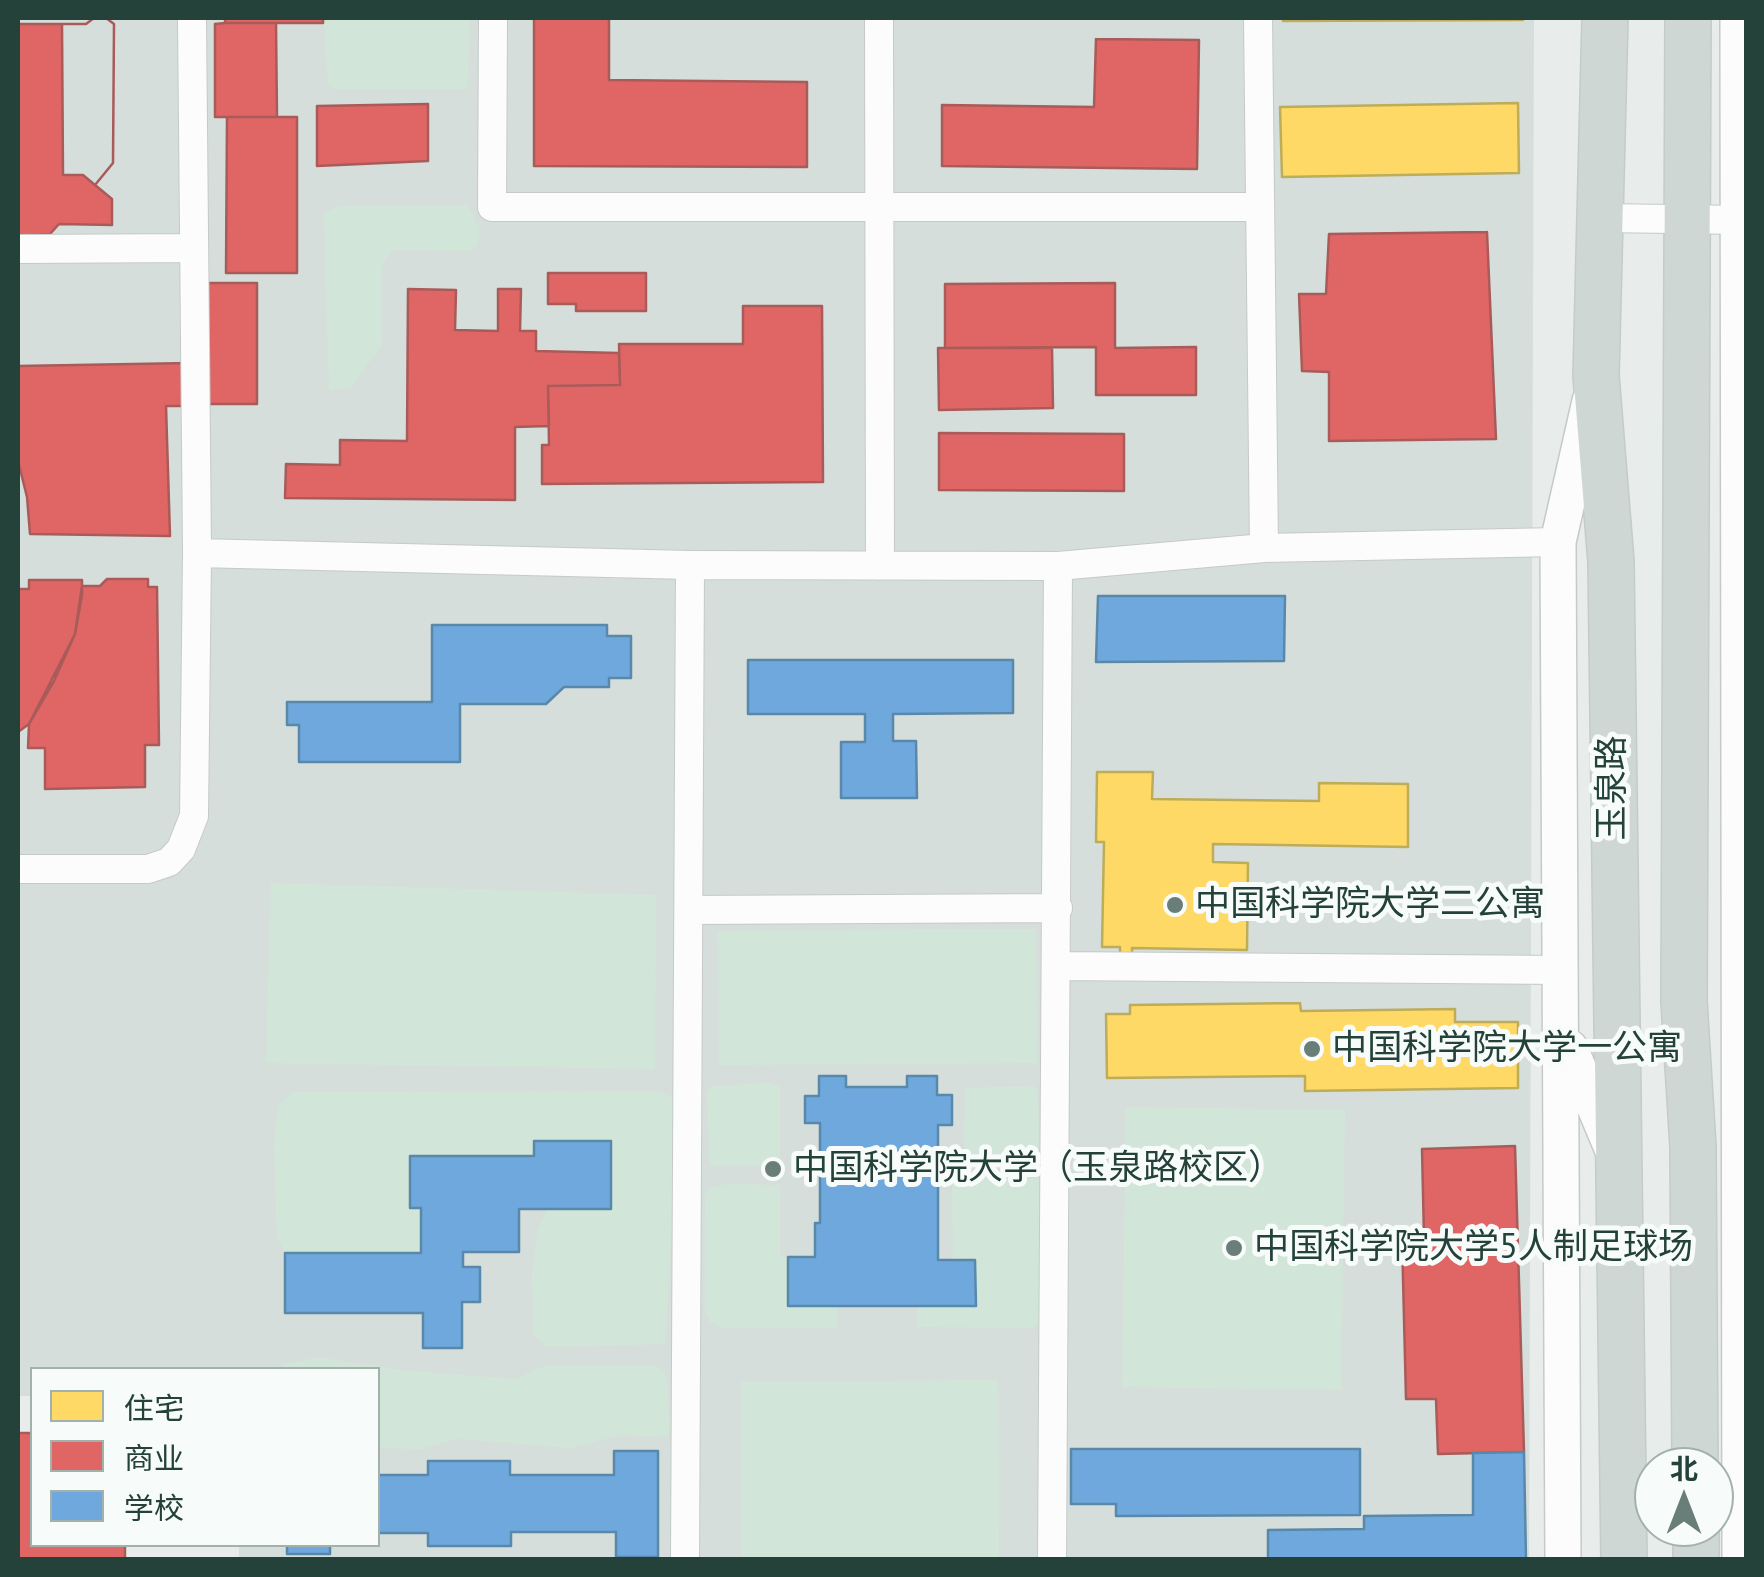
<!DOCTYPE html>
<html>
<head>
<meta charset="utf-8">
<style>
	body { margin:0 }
	#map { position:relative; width:1764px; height:1577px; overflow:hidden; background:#e8edeb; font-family:"PT Sans","Noto Sans SC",sans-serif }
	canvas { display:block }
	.frame { position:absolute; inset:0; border:20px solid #24423a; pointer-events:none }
	.legend { position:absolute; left:30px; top:1367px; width:350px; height:180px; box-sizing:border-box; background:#f7fbf9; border:2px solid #a3b1ad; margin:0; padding:12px 18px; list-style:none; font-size:30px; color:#24423a }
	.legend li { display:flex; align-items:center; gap:20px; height:50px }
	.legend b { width:50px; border:2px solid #a3b1ad }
	.north { position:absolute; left:1634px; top:1447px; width:100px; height:100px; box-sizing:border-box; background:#f7fbf9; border:2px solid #a3b1ad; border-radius:50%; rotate:0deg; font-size:28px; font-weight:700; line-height:40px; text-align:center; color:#24423a }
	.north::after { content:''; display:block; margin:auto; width:35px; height:45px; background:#697e78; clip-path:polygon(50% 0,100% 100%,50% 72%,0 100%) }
</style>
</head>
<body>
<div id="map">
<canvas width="1764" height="1577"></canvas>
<div class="frame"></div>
<ul class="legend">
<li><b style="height:28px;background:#ffd966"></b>住宅</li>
<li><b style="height:28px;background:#e06666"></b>商业</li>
<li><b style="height:28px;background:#6fa8dc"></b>学校</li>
</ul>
<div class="north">北</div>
</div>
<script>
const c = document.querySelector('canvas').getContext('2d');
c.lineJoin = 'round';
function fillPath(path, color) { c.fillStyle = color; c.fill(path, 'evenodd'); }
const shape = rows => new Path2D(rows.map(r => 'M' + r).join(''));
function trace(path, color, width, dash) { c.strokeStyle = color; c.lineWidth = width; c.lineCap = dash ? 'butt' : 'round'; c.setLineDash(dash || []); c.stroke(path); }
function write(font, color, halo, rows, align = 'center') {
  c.font = font + ' "PT Sans","Noto Sans SC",sans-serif'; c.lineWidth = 10; c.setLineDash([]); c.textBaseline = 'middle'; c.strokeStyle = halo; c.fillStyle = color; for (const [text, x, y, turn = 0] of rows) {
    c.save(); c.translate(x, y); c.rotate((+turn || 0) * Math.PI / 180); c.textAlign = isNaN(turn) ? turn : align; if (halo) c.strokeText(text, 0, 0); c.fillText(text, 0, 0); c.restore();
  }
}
fillPath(shape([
	[18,18,1534,18,1529,1559,239,1559,239,1545,378,1544,378,1370,32,1370,32,1396,18,1396]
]), '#d6dedb');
fillPath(shape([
	[324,18,470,18,467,89,337,89,328,84],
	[468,205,479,228,478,244,472,251,392,250,382,265,382,344,351,388,329,390,324,213,341,206],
	[271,883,656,895,655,1069,266,1063],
	[1036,929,1037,1063,719,1065,718,931],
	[768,1083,780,1087,780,1166,710,1166,707,1091,714,1086],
	[1033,1086,1038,1091,1039,1153,1036,1160,964,1164,965,1088],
	[660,1091,674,1099,678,1114,665,1344,547,1347,534,1335,532,1276,538,1230,547,1209,534,1156,410,1208,421,1208,421,1253,285,1253,277,1237,274,1145,278,1106,293,1092],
	[1126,1107,1345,1110,1341,1390,1122,1387],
	[952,1178,1041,1179,1040,1322,1032,1328,917,1327,917,1306,976,1305,975,1260,953,1260],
	[727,1184,780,1185,780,1256,788,1257,788,1306,837,1306,837,1328,724,1328,710,1322,706,1312,705,1196,710,1188],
	[318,1357,398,1370,515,1379,544,1366,655,1365,665,1373,668,1389,669,1437,620,1435,572,1448,457,1439,421,1449,378,1448,378,1370,281,1369,283,1365],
	[998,1380,999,1559,742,1559,741,1382]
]), '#d1e6d8');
const homes = shape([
	[1283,18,1523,18,1523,20,1283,21,1283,18],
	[1518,103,1519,173,1282,177,1280,107,1518,103],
	[1097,772,1153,772,1152,799,1319,801,1319,783,1408,784,1408,847,1213,844,1213,862,1248,863,1247,950,1132,948,1132,955,1120,955,1120,947,1102,947,1104,842,1096,842,1097,772],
	[1300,1003,1301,1011,1455,1009,1455,1022,1518,1022,1518,1088,1305,1091,1305,1076,1107,1078,1106,1014,1130,1014,1130,1005,1300,1003]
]);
fillPath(homes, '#ffd966');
trace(homes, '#bdac59', 2.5);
const shops = shape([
	[94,18,106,18,114,24,113,163,95,185,112,199,112,225,59,224,50,234,18,236,18,24,86,24,94,18],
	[94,18,106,18,114,24,113,163,95,185,83,175,63,175,62,24,86,24,94,18],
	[225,18,323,18,323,23,225,23,225,18],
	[534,18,609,18,609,80,807,82,807,167,534,166,534,18],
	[225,23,276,23,277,117,215,117,215,24,225,23],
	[1096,39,1199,40,1197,169,942,166,942,105,1094,107,1096,39],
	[428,104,428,161,317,166,317,106,428,104],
	[227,117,297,117,297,273,226,273,227,117],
	[1487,232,1496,439,1329,441,1329,372,1302,371,1299,294,1326,294,1329,234,1487,232],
	[548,273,646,273,646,311,576,311,576,304,548,304,548,273],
	[208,283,257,283,257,404,208,404,208,283],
	[1115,283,1115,348,1196,347,1196,395,1096,395,1096,347,945,348,945,284,1115,283],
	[408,289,456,290,455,330,498,331,498,289,521,289,520,331,536,331,536,351,619,353,620,385,548,386,549,426,515,427,515,500,285,498,286,464,340,465,340,440,407,441,408,289],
	[743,306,822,306,823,482,542,484,542,445,549,445,548,386,620,385,619,344,743,344,743,306],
	[938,348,1052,348,1053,408,939,410,938,348],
	[190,363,190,406,166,406,170,536,30,534,27,497,18,461,18,366,190,363],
	[939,433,1124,434,1124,491,939,490,939,433],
	[107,579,148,579,148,587,157,587,159,745,145,745,145,787,45,789,45,748,28,748,29,724,75,634,82,586,100,586,107,579],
	[29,580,82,580,82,595,75,634,54,681,29,724,18,732,18,589,29,589,29,580],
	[1515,1146,1524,1452,1438,1454,1436,1399,1406,1399,1402,1238,1424,1237,1422,1149,1515,1146],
	[18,1433,32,1433,32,1544,125,1544,125,1560,18,1560,18,1433]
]);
fillPath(shops, '#e06666');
trace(shops, '#a85b59', 2.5);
const schools = shape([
	[1098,596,1285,596,1284,661,1096,662,1098,596],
	[432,625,607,625,607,636,631,636,631,678,609,678,609,687,564,687,546,704,460,704,460,762,299,762,299,725,287,725,287,702,432,702,432,625],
	[748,660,1013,660,1013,713,893,714,893,741,916,741,917,798,841,798,841,742,865,742,865,714,748,714,748,660],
	[819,1076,846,1076,846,1087,907,1087,907,1076,937,1076,937,1095,952,1095,952,1125,938,1125,938,1260,975,1260,976,1306,788,1306,788,1257,815,1257,815,1223,820,1223,820,1123,805,1123,805,1096,819,1096,819,1076],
	[534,1141,611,1141,611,1209,519,1209,519,1252,463,1252,463,1267,480,1267,480,1302,462,1302,462,1348,423,1348,423,1313,285,1313,285,1253,421,1253,421,1208,410,1208,410,1156,534,1156,534,1141],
	[1071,1449,1360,1449,1360,1515,1116,1516,1116,1504,1071,1504,1071,1449],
	[614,1451,658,1451,658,1557,616,1557,616,1532,511,1532,511,1546,428,1546,428,1533,378,1533,378,1475,428,1475,428,1461,510,1461,510,1475,614,1475,614,1451],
	[1524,1452,1526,1560,1268,1560,1268,1530,1364,1529,1364,1516,1473,1515,1473,1453,1524,1452],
	[287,1544,330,1544,330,1554,287,1554,287,1544]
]);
fillPath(schools, '#6fa8dc');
trace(schools, '#5889ab', 2.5);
const minor = shape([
	[493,18,492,207,1258,207],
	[879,18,880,566],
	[1258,18,1264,548],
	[1600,218,1746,220],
	[18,249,192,248],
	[197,553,690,565,1058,566,1264,548,1558,542],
	[18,869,148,869,169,862,181,849,194,816,197,553,192,18],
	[689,910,1058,908],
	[1058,966,1563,970],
	[685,1560,690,565],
	[1052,1560,1058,566]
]);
const tertiary = shape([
	[1738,18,1740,1560],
	[1570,1048,1614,1153],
	[1563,1560,1558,542,1590,401]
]);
const primary = shape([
	[1605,18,1596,376,1611,562,1624,1560],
	[1688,18,1684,1001,1693,1147,1695,1467],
	[1696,1527,1696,1560]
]);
trace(minor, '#c5cac8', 30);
trace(tertiary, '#c5cac8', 38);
trace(primary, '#c3ccc9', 48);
trace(minor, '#fcfcfc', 28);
trace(tertiary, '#fcfcfc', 35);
trace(primary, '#cfd7d5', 45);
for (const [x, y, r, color] of [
	[1175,905,10,"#697e78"],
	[1312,1049,10,"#697e78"],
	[773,1169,10,"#697e78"],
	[1234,1248,10,"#697e78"]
]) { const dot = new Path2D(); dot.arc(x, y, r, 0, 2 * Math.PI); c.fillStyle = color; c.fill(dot); trace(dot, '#f7fbf9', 4); }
write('35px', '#24423a', '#f7fbf9', [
	["玉泉路",1613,788,-90]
]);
write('35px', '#24423a', '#f7fbf9', [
	["中国科学院大学二公寓",1195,905],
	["中国科学院大学一公寓",1332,1049],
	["中国科学院大学（玉泉路校区）",793,1169],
	["中国科学院大学5人制足球场",1254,1248]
], 'left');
</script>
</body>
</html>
